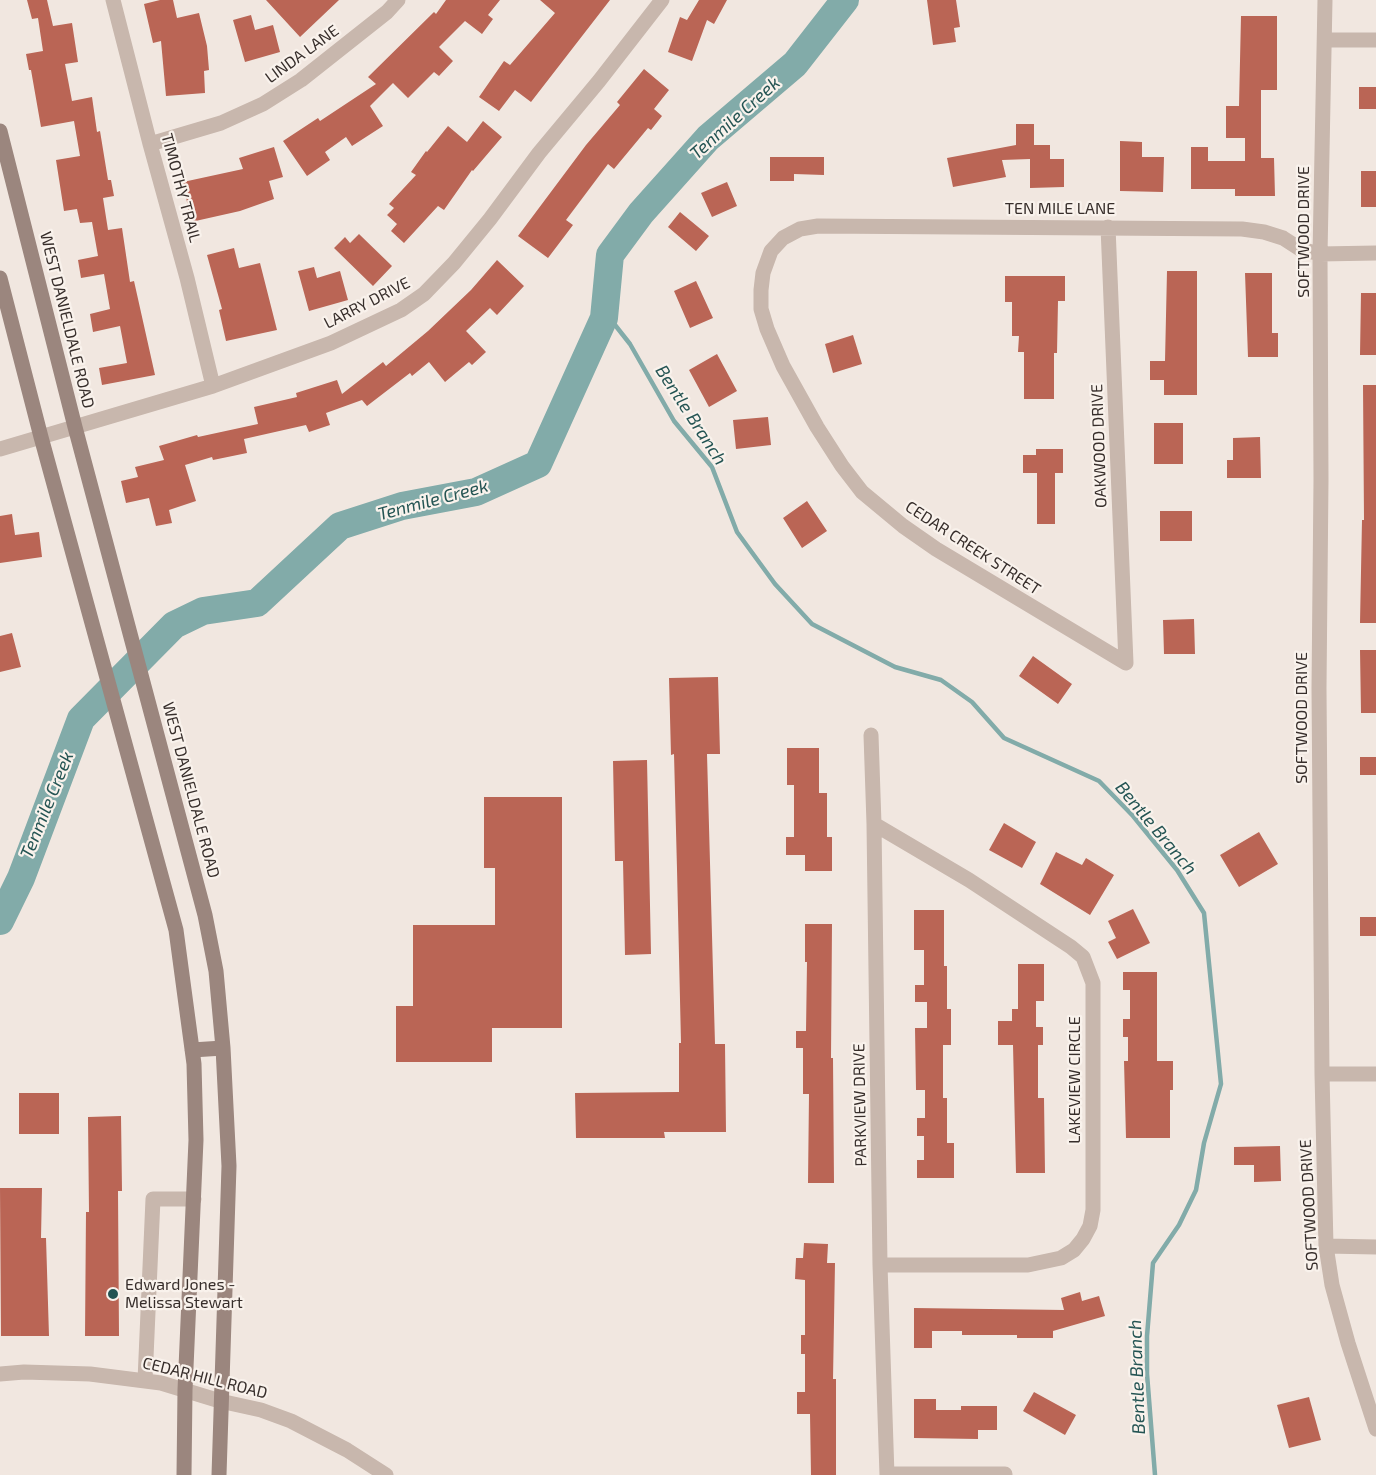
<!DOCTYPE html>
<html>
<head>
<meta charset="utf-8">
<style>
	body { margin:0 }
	canvas { display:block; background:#f1e7e0 }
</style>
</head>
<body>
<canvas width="1376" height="1475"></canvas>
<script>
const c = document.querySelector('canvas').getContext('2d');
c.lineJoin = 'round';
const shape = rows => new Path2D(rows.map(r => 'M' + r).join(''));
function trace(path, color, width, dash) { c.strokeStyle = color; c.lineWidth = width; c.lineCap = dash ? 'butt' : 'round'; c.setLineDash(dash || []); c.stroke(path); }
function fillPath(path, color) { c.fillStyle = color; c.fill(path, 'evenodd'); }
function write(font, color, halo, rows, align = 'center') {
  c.font = font + ' "Exo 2",sans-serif'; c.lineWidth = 4.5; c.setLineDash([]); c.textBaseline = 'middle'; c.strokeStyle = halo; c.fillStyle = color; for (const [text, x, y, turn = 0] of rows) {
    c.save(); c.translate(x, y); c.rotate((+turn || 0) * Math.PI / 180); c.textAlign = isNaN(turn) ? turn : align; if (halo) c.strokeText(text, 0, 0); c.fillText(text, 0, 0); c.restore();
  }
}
trace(shape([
	[604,311,630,344,674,421,712,467,737,532,775,584,812,624,895,667,941,680,972,702,1004,738,1099,781,1133,816,1177,870,1204,913,1221,1084,1204,1143,1196,1190,1179,1225,1153,1263,1147,1336,1147,1374,1155,1475]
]), '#82aba9', 4.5);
trace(shape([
	[0,921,21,878,81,719,174,625,203,611,257,603,340,526,402,506,476,492,538,464,604,318,610,255,641,213,708,138,795,64,845,0]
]), '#82aba9', 28);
fillPath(shape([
	[27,0,47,0,53,26,72,23,78,62,65,64,72,101,92,97,97,132,100,131,108,180,111,180,114,196,103,198,108,230,122,228,130,282,134,281,155,375,102,385,99,368,127,363,120,326,93,332,90,314,110,309,104,274,81,278,78,260,98,256,92,222,80,223,77,209,64,211,56,160,80,156,74,121,41,127,31,70,29,70,26,54,43,51,38,18,32,19],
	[160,0,173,0,177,18,199,13,207,46,209,70,204,71,205,93,166,96,161,41,153,43,144,4],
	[266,0,339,0,300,37],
	[446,0,500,0,488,15,493,19,482,34,465,21,439,47,453,61,439,76,434,72,408,98,393,83,370,106,383,126,352,146,346,137,325,152,330,160,307,176,283,141,318,118,320,121,376,84,368,77,434,12,436,14],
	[540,0,610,0,531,102,515,90,499,111,479,97,504,61,510,65,555,13],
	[699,0,727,0,714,24,707,20,692,61,668,52,680,17,687,20],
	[927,0,956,0,960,27,954,28,956,42,933,45],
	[251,15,255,30,273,25,280,52,245,62,233,20],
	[1241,16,1277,16,1277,90,1261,90,1261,158,1274,158,1275,196,1235,196,1235,189,1191,189,1191,147,1208,147,1208,161,1245,161,1245,138,1226,138,1226,106,1239,106],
	[644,69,669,90,654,109,662,116,651,130,648,128,614,169,608,164,566,220,573,225,548,258,518,236,586,145,620,105,617,102],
	[1359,87,1376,87,1376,109,1359,109],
	[483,121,502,137,473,171,472,170,444,210,438,206,404,243,391,231,397,224,387,215,394,208,389,204,416,175,411,172,426,151,427,152,448,126,467,142],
	[1016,124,1034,124,1034,145,1050,145,1050,159,1064,159,1064,187,1030,188,1030,159,1002,160,1006,177,953,187,947,158,1016,145],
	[1120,141,1142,142,1142,157,1164,157,1163,192,1120,191],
	[274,147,283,177,269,181,274,199,240,211,191,222,183,182,243,169,239,158],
	[770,157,824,157,824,175,794,174,794,181,770,181],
	[1361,171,1376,171,1376,207,1361,207],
	[727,182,737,206,712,217,701,193],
	[680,212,709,236,696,251,668,227],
	[359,234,392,266,373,286,334,248,345,237,350,243],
	[234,248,239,268,260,263,277,330,226,341,219,310,222,309,207,255],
	[497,260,524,286,497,315,490,308,466,331,486,352,472,365,469,362,445,382,429,362,412,376,410,373,367,406,362,400,326,413,330,425,309,432,306,425,244,439,247,453,213,460,212,457,185,465,196,501,169,510,172,523,156,526,149,498,126,503,121,481,138,477,135,467,164,460,159,446,197,435,198,437,258,424,254,407,297,397,296,393,337,380,342,394,383,362,386,366,428,331,471,290],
	[314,267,317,278,340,271,348,300,309,311,298,271],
	[1167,271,1197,271,1197,395,1164,395,1164,380,1150,380,1150,361,1165,361],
	[1245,273,1272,273,1272,333,1278,333,1278,357,1248,357],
	[1005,276,1065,276,1065,301,1058,301,1057,353,1054,353,1054,399,1024,399,1024,352,1018,352,1019,336,1012,336,1012,302,1005,302],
	[696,281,713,318,690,328,674,291],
	[1361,293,1376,293,1376,355,1360,355],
	[853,335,862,364,833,373,825,344],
	[717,354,737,391,709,407,689,370],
	[1363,385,1376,385,1376,623,1360,623,1362,520,1364,520],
	[768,417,771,445,736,449,733,420],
	[1154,423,1183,423,1183,464,1154,464],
	[1260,437,1261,478,1227,478,1227,460,1233,460,1233,438],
	[1036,449,1063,449,1063,473,1055,473,1055,524,1037,524,1037,473,1023,473,1023,455,1036,455],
	[807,501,827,531,802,548,783,518],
	[1160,511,1192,511,1192,541,1160,541],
	[12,514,15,535,39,532,42,557,0,563,0,516],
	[1194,619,1195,654,1164,654,1163,620],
	[12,633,21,667,0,672,0,636],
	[1360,650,1376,650,1376,713,1361,713],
	[1033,656,1072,684,1058,704,1019,676],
	[718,677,720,754,707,754,715,1044,725,1044,726,1132,664,1132,665,1138,576,1138,575,1093,679,1092,679,1043,681,1043,677,869,674,754,671,755,669,678],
	[787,748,819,748,819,793,827,793,827,837,832,837,832,871,805,871,805,855,786,855,786,837,794,837,794,785,787,785],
	[1360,757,1376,757,1376,775,1360,775],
	[647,760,651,954,625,955,623,861,615,861,613,761],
	[484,797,562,797,562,1028,492,1028,492,1062,396,1062,396,1006,413,1006,413,925,495,925,495,868,484,868],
	[1004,823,1036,842,1022,868,989,850],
	[1259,832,1278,864,1239,887,1220,855],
	[1056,852,1082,865,1086,858,1114,875,1090,915,1040,884],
	[1133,909,1150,943,1117,959,1108,942,1116,938,1108,921],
	[914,910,944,910,944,966,947,966,947,1009,951,1009,951,1045,943,1045,943,1098,947,1098,947,1143,954,1143,954,1178,917,1178,917,1160,924,1160,924,1136,917,1136,917,1118,925,1118,925,1090,916,1090,915,1028,927,1028,927,1002,915,1002,915,985,924,985,924,950,914,950],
	[1360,917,1376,917,1376,936,1360,936],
	[805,924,832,924,831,1058,833,1058,834,1183,808,1183,809,1094,803,1094,803,1048,796,1048,796,1031,806,1031,807,962,805,962],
	[1018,964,1044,964,1044,1001,1036,1001,1036,1027,1043,1027,1043,1045,1038,1045,1038,1098,1044,1098,1045,1173,1016,1173,1013,1045,998,1045,998,1021,1012,1021,1012,1009,1018,1009],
	[1123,972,1157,972,1157,1061,1173,1061,1173,1090,1170,1090,1170,1138,1126,1138,1124,1061,1128,1061,1128,1037,1123,1037,1123,1019,1130,1019,1130,990,1123,990],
	[19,1093,59,1093,59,1134,19,1134],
	[121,1116,122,1191,118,1191,119,1336,85,1336,86,1212,89,1212,88,1117],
	[1280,1146,1281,1181,1254,1182,1254,1165,1234,1165,1234,1147],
	[0,1188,42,1188,41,1238,46,1238,49,1336,1,1336],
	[804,1243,828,1244,827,1263,835,1263,833,1379,836,1379,836,1475,811,1475,810,1414,797,1414,797,1392,805,1392,805,1354,801,1354,801,1335,805,1335,805,1280,795,1279,796,1258,803,1258],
	[1080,1292,1082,1301,1099,1296,1105,1316,1053,1331,1053,1338,1017,1338,1017,1335,962,1335,962,1331,932,1331,932,1348,914,1348,914,1308,1064,1310,1061,1298],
	[1034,1392,1076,1415,1065,1435,1023,1411],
	[1309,1397,1321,1440,1289,1448,1277,1405],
	[914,1399,936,1399,936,1410,961,1410,961,1406,997,1406,997,1430,978,1430,978,1439,914,1438]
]), '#ba6555');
trace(shape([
	[113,0,150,144,187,278,213,386],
	[1325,0,1320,254,1321,480,1319,688,1322,1074,1326,1246,1332,1285,1348,1343,1376,1429],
	[1325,40,1376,40],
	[150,144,221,123,263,104,301,80,387,12,398,0],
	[1108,227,1126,663],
	[0,449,213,386,331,343,401,310,424,294,454,263,490,219,539,153,599,81,662,0],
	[1126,663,936,549,903,526,862,492,842,466,817,427,783,366,767,329,761,309,761,290,763,273,771,251,783,238,800,229,818,226,1242,229,1264,232,1283,238,1300,249,1320,254,1376,253],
	[871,735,874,824,880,1265,887,1475],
	[874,824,969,880,1071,947,1083,957,1093,983,1093,1210,1090,1226,1083,1239,1074,1250,1061,1258,1028,1265,880,1265],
	[1322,1074,1376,1074],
	[1326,1246,1376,1247],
	[145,1380,153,1199,194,1199],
	[887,1474,1005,1474]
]), '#c8b7ad', 15);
trace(shape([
	[0,1374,24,1372,90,1374,161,1383,220,1401,261,1410,291,1421,347,1450,386,1475]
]), '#c8b7ad', 15);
trace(shape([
	[0,131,75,427,205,915,216,971,223,1048,229,1166,219,1475],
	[0,278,41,437,176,930,194,1064,196,1140,185,1390,184,1475],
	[192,1050,223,1048]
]), '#9b867e', 15);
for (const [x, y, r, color] of [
	[113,1294,6,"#245453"]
]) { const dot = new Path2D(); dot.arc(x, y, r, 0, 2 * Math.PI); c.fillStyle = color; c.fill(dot); trace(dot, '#f9f2ec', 2); }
write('16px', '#372e2b', '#f9f2ec', [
	["LINDA LANE",302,54,-36],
	["TIMOTHY TRAIL",181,188,75],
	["TEN MILE LANE",1060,209],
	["SOFTWOOD DRIVE",1304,232,-90],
	["LARRY DRIVE",367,303,-27],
	["WEST DANIELDALE ROAD",67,320,76],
	["OAKWOOD DRIVE",1099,446,-92],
	["CEDAR CREEK STREET",973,548,33],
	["SOFTWOOD DRIVE",1302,718,-90],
	["WEST DANIELDALE ROAD",191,790,75],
	["LAKEVIEW CIRCLE",1075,1080,-90],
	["PARKVIEW DRIVE",860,1105,-91],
	["SOFTWOOD DRIVE",1309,1205,-93],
	["CEDAR HILL ROAD",205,1378,14]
]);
write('16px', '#372e2b', '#f9f2ec', [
	["Edward Jones -",125,1285],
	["Melissa Stewart",125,1303]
], 'left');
write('italic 18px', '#245453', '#f9f2ec', [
	["Tenmile Creek",735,118,-42],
	["Bentle Branch",691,415,57],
	["Tenmile Creek",433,500,-15],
	["Tenmile Creek",47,805,-68],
	["Bentle Branch",1156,828,50],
	["Bentle Branch",1137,1377,-92]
]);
</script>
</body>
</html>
